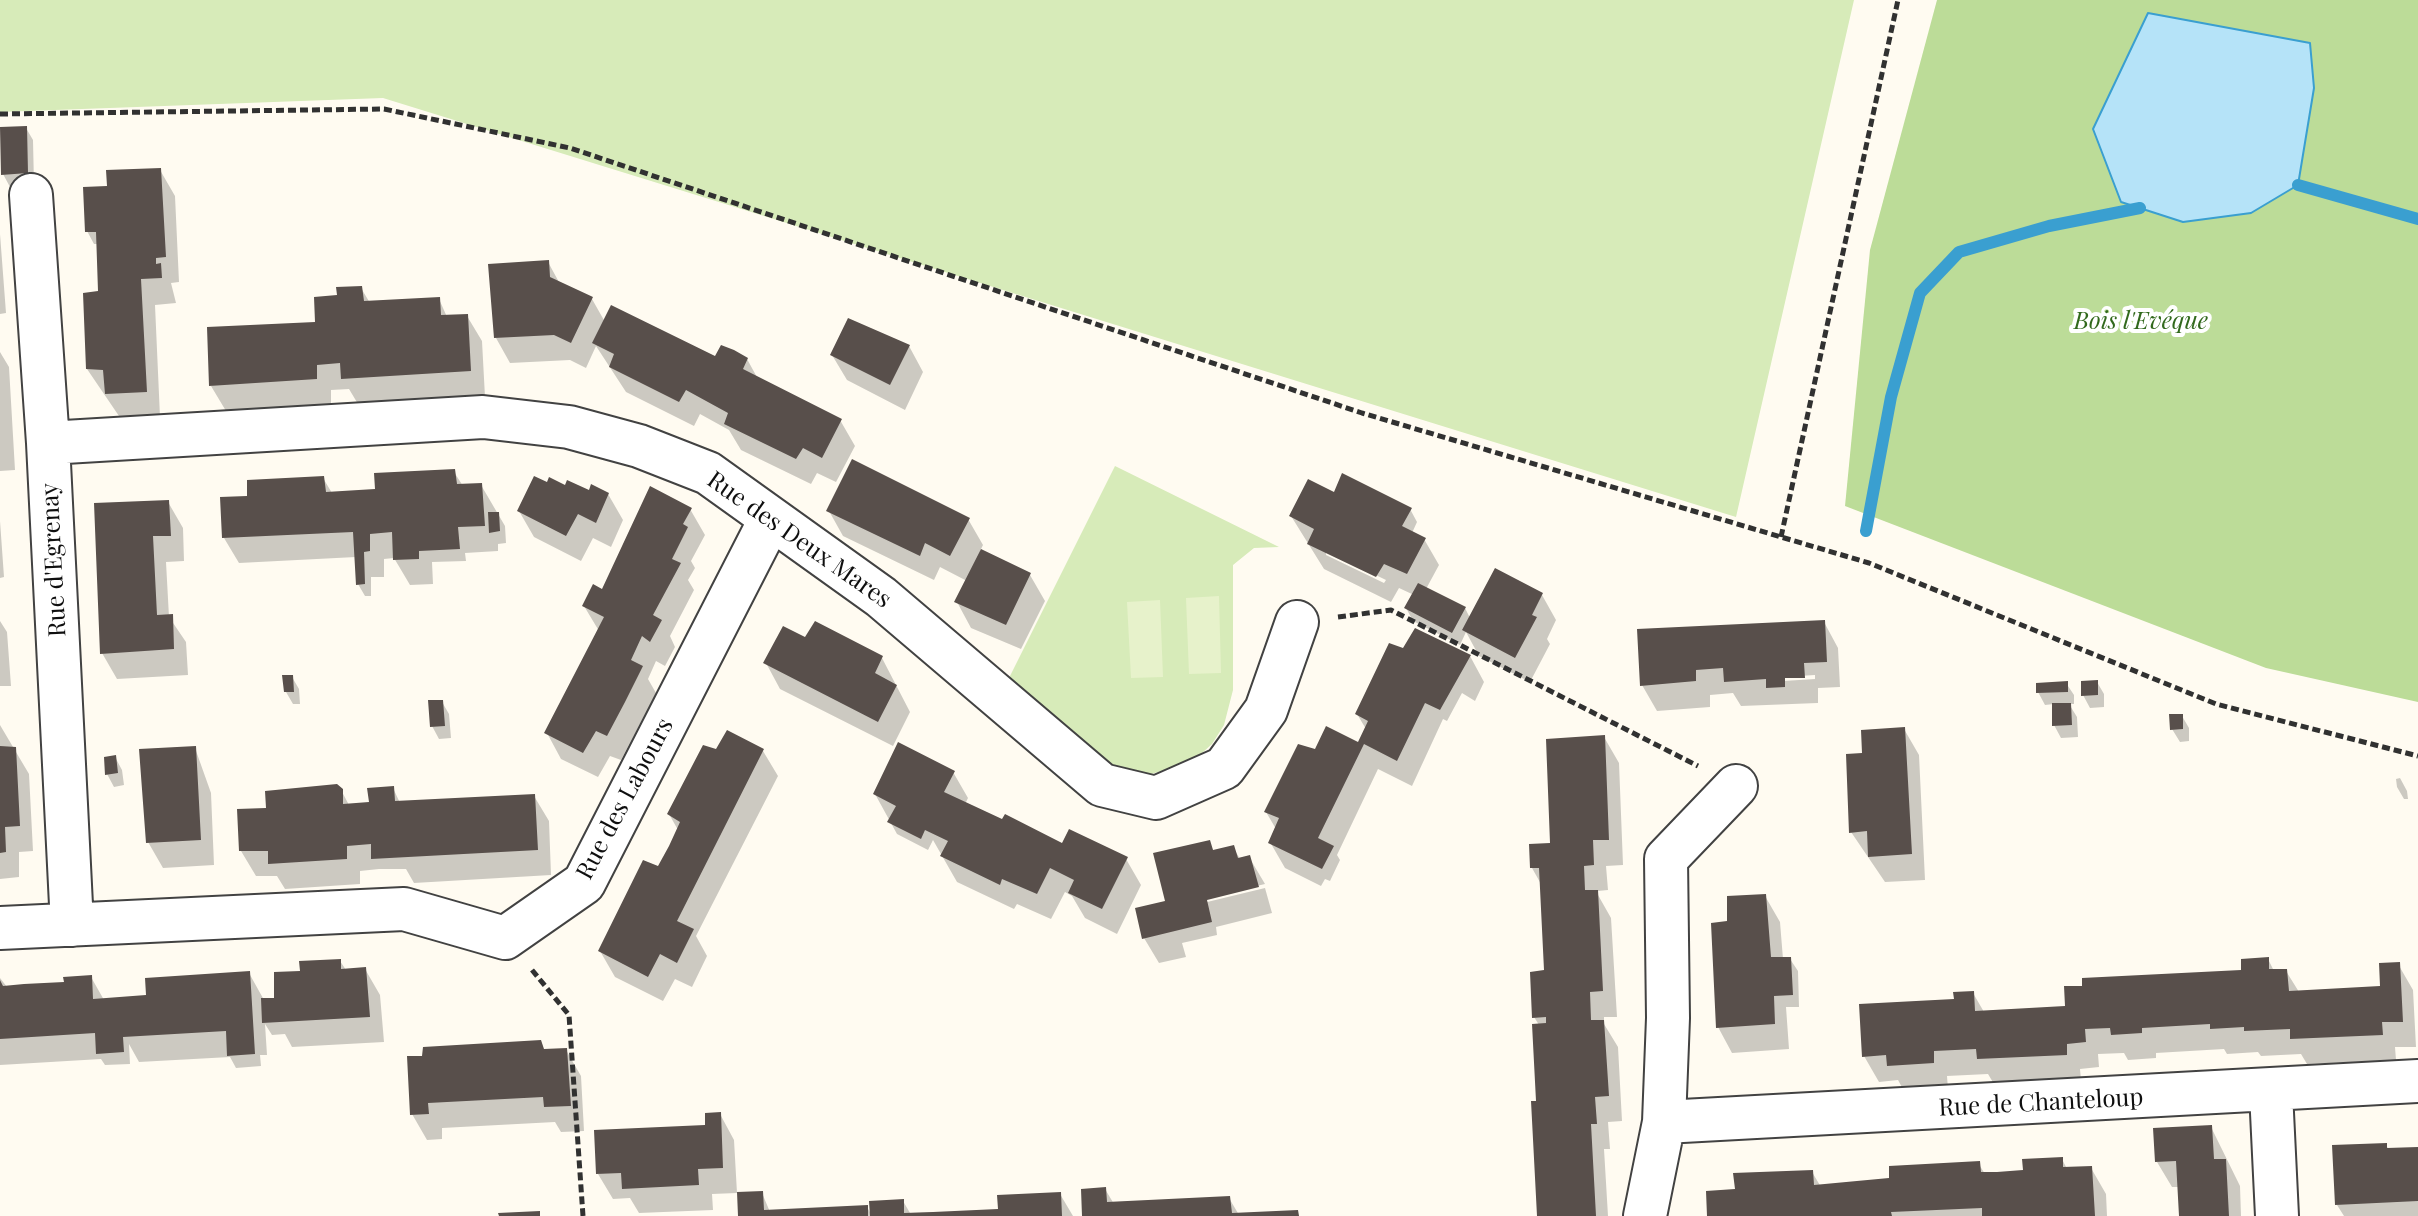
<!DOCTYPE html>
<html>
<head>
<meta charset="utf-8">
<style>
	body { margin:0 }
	canvas { display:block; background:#fffbf1 }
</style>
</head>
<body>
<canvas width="2418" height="1216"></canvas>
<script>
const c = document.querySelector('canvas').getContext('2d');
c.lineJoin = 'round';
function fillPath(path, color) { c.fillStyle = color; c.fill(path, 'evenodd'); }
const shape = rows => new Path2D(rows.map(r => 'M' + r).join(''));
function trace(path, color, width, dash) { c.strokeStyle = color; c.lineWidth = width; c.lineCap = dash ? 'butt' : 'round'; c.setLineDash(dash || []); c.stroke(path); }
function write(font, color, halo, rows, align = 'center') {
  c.font = font + ' "Playfair Display",serif'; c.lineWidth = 8; c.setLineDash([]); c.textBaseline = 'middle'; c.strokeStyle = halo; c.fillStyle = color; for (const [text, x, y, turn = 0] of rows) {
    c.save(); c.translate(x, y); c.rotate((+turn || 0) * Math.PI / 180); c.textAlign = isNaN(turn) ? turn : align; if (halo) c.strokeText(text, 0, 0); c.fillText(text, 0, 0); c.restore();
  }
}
fillPath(shape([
	[0,0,1854,0,1736,517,383,98,0,112],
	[1115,466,1279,547,1254,548,1233,565,1233,690,1224,725,1212,744,1192,762,1151,774,1104,765,1008,680]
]), '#d7ebb9');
fillPath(shape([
	[1937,0,2418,0,2418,702,2266,668,1845,506,1870,250]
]), '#bcdc98');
fillPath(shape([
	[1219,596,1221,673,1189,674,1186,598],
	[1160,600,1163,677,1131,678,1127,602]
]), '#e7f2cb');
const water = shape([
	[2148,13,2310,43,2314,88,2298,185,2251,213,2183,222,2121,202,2093,129,2148,13]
]);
fillPath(water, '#b5e3f8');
trace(water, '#3a9fd0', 2);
fillPath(shape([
	[26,128,33,140,34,185,10,187,3,174],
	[160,170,175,196,179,282,171,283,176,303,155,305,160,417,121,419,87,369,100,292,98,244,94,244,87,231,109,187],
	[0,234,6,313,0,314],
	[548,262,560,284,592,299,605,322,716,359,747,359,758,379,840,420,855,446,836,482,817,473,811,484,741,450,729,430,700,414,694,426,626,392,596,346,586,368,570,360,510,363,496,338],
	[361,288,370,303,439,299,447,317,467,316,482,341,485,397,358,404,349,389,331,390,331,404,226,411,211,386,317,323,339,297],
	[909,346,923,372,905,410,847,380,832,355],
	[0,352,9,367,15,470,0,471],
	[454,472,463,486,481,485,505,526,506,543,498,544,498,551,465,553,466,561,432,562,433,584,410,585,394,558,384,559,384,577,371,577,371,596,365,596,358,584,356,557,239,563,224,538,249,498,323,478,332,493,377,491],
	[566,487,608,494,623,520,611,547,593,538,581,561,534,537,519,511],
	[1338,497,1410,509,1417,522,1412,533,1424,539,1439,565,1426,589,1465,608,1470,618,1542,595,1556,620,1547,639,1550,644,1530,682,1479,656,1466,632,1460,645,1413,621,1406,608,1414,595,1399,588,1391,602,1324,569,1291,516],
	[1326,551,1386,580,1384,583,1326,555],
	[168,502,183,528,184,561,166,562,169,617,186,642,188,675,117,679,102,653,96,505],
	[690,509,705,535,691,561,695,568,688,580,694,590,670,636,675,647,665,666,656,661,648,679,656,693,621,760,610,756,598,777,561,759,547,733,599,631,584,606],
	[829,511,968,519,983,545,980,551,1030,575,1045,601,1021,649,971,628,957,602,967,581,940,567,934,580,843,536],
	[0,521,4,577,0,578],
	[0,621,7,632,11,686,0,686],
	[1824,622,1838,648,1840,687,1818,688,1818,703,1741,706,1733,693,1710,695,1710,707,1657,711,1642,685],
	[1815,675,1815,679,1783,681,1783,677],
	[806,640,882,658,910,712,893,746,780,689,766,663],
	[1403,651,1470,656,1484,682,1475,701,1462,693,1447,721,1443,719,1412,786,1378,769,1337,855,1340,860,1330,881,1325,879,1321,886,1285,868,1270,842,1276,829,1266,812,1316,752,1359,745,1366,729,1357,714],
	[292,677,299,689,300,704,293,704,286,692],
	[2097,682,2104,694,2104,707,2090,708,2083,695],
	[2066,683,2074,695,2074,704,2069,704,2077,717,2078,737,2061,738,2054,725,2054,704,2045,705,2038,692],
	[442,702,449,714,451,738,439,739,432,726],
	[2182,716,2189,728,2189,741,2180,742,2172,729],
	[0,725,29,774,33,851,19,852,19,877,0,879],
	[1904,729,1919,755,1925,880,1885,882,1851,832,1864,755],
	[1604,737,1619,763,1623,865,1606,866,1608,890,1598,891,1598,895,1611,918,1617,1017,1604,1017,1604,1024,1618,1047,1622,1121,1608,1122,1610,1149,1604,1149,1608,1216,1539,1216,1539,1025,1534,1017,1546,972,1541,884,1532,868,1552,845],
	[195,748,211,793,214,865,163,868,148,842],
	[763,751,778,776,696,936,707,956,692,987,675,979,663,1001,615,977,600,951,659,869,678,830,669,814,717,752],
	[115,757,122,770,124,785,114,787,107,774],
	[953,772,968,798,965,804,1063,846,1126,859,1141,885,1117,934,1085,918,1072,896,1065,892,1051,919,1017,904,1014,909,957,882,933,840,928,850,897,834,875,794],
	[2400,778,2407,791,2408,799,2404,799,2397,787,2396,779],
	[393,788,400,803,534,796,549,821,551,875,414,883,406,869,379,869,360,871,360,884,285,889,277,876,256,876,241,851,269,809,341,790,349,805,370,803],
	[1209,842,1214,852,1233,847,1240,859,1249,857,1265,884,1174,906,1174,910,1265,888,1272,913,1216,927,1217,935,1182,943,1186,957,1159,963,1144,938],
	[1765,896,1780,922,1783,959,1790,959,1798,971,1799,1007,1786,1007,1789,1049,1732,1053,1718,1027,1730,923],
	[2268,959,2274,971,2286,971,2299,992,2382,988,2398,964,2413,990,2416,1047,2395,1047,2396,1060,2307,1064,2301,1054,2261,1056,2258,1052,2227,1054,2224,1049,2156,1053,2156,1058,2128,1060,2124,1053,2098,1054,2099,1067,2080,1069,2081,1080,1994,1084,1988,1074,1947,1076,1948,1089,1904,1091,1898,1080,1879,1082,1864,1056,1973,993,1984,1012,2067,1008,2243,972],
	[340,961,346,970,365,969,380,995,384,1042,292,1047,285,1034,272,1035,265,1024,267,1055,260,1055,261,1066,236,1068,230,1057,139,1062,129,1044,130,1064,105,1065,101,1059,0,1065,0,978,7,987,67,984,91,977,104,1000,148,997,249,973,264,1000,273,1000,302,973],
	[566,1050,581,1076,584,1131,561,1132,555,1122,442,1128,442,1139,427,1140,412,1114,409,1058],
	[720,1114,734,1140,737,1193,712,1194,713,1210,639,1213,630,1198,613,1199,598,1174,707,1127],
	[2211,1127,2240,1186,2241,1216,2181,1216,2179,1187,2172,1187,2157,1162],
	[2386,1145,2389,1150,2418,1149,2418,1216,2344,1216,2337,1205],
	[2062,1159,2067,1169,2091,1168,2106,1194,2107,1216,1709,1216,1737,1191,1812,1172,1821,1187,1871,1184,1978,1163,1985,1174,2025,1172],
	[1105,1189,1114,1204,1229,1198,1239,1215,1297,1212,1299,1216,1084,1216],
	[762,1193,770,1212,867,1207,872,1216,740,1216],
	[1060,1194,1073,1216,873,1216,903,1201,910,1213,1000,1211]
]), '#0003');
trace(shape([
	[2298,185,2418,219],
	[1866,531,1891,397,1920,293,1959,252,2049,226,2140,208]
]), '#3a9fd0', 12);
fillPath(shape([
	[27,126,28,173,1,175,0,127],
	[161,168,166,257,156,258,156,264,161,263,162,278,141,279,147,392,105,394,103,370,86,369,83,293,98,291,96,232,85,232,83,187,107,186,106,170],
	[549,260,550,277,593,297,571,343,554,335,494,338,488,264],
	[362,286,364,301,440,297,441,315,468,314,471,371,341,379,340,363,317,365,317,379,209,386,207,327,315,322,314,297,337,295,336,287],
	[611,305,715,356,721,345,734,350,748,358,743,369,842,419,822,458,803,448,796,459,724,424,728,413,686,390,679,402,609,367,614,354,592,343],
	[848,318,910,345,890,385,830,355],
	[852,459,970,518,950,556,925,543,920,556,826,511],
	[455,469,457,484,482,483,485,526,458,527,460,549,419,551,419,559,393,560,392,532,370,534,370,551,364,552,365,584,356,585,353,532,222,538,220,497,247,496,247,480,324,476,326,492,375,489,374,473],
	[1342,473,1412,508,1402,526,1426,538,1407,574,1384,564,1376,577,1307,544,1314,529,1289,516,1308,479,1334,492],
	[534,476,547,482,549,477,565,485,567,480,589,490,591,484,609,493,596,523,578,514,566,536,517,511],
	[650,486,692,508,683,524,688,527,672,559,681,563,653,615,662,620,650,642,642,636,631,660,643,666,625,702,607,736,596,731,583,753,544,733,604,617,582,606,593,584,602,589],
	[169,500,171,536,153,536,157,615,173,614,174,649,100,654,94,503],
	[488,512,499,512,500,531,489,533],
	[981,549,1031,573,1006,625,954,602],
	[1495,568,1543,593,1532,615,1537,617,1515,658,1462,630],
	[1418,583,1466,607,1452,633,1404,608],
	[1825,620,1827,662,1804,663,1805,678,1785,678,1785,687,1766,688,1766,679,1724,682,1723,668,1696,670,1696,681,1640,686,1637,629],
	[815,621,883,656,875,673,897,685,878,722,763,663,783,626,805,637],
	[1415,628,1471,655,1440,710,1425,703,1397,761,1364,744,1318,838,1334,846,1322,869,1268,843,1279,818,1264,812,1298,744,1315,749,1326,726,1358,742,1368,721,1355,714,1389,643,1403,648],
	[282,675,293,675,294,692,284,692],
	[2098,680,2098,695,2081,696,2081,681],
	[2068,681,2068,692,2036,693,2036,683],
	[428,700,443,700,445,726,430,727],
	[2052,703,2071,703,2072,725,2052,726],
	[2169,714,2183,714,2183,729,2170,730],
	[1905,727,1912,854,1868,857,1867,831,1849,833,1846,754,1862,753,1861,730],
	[727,730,764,749,677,921,694,929,677,963,660,954,648,977,598,951,643,860,658,866,669,846,680,822,667,814,703,745,716,749],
	[1605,735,1609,840,1593,840,1594,865,1584,866,1585,890,1598,890,1603,991,1590,992,1591,1020,1604,1020,1609,1096,1595,1097,1597,1124,1591,1124,1596,1216,1537,1216,1531,1101,1536,1101,1532,1024,1546,1023,1546,1017,1532,1018,1530,972,1544,970,1539,868,1530,868,1529,844,1550,843,1546,739],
	[898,742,955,771,944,792,1002,819,1005,814,1062,843,1069,829,1128,857,1102,909,1068,893,1074,880,1050,868,1037,894,1002,879,1000,885,940,856,948,841,925,830,921,839,887,822,896,806,873,794],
	[0,746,16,747,20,826,5,827,6,852,0,853],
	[196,746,201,840,146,843,139,749],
	[116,755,118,773,105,775,104,757],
	[337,784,343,789,343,804,369,802,367,788,394,786,395,801,535,794,538,850,371,859,371,844,347,846,347,859,268,864,268,851,239,851,237,809,266,808,265,791],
	[1210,840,1213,850,1234,845,1238,858,1250,855,1259,887,1207,900,1212,922,1142,939,1135,908,1165,901,1153,853],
	[1766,894,1771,957,1791,957,1793,995,1774,996,1775,1024,1716,1028,1711,923,1727,921,1727,896],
	[2269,957,2269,969,2287,969,2289,991,2380,986,2379,963,2400,962,2403,1022,2382,1022,2383,1035,2290,1039,2290,1029,2244,1031,2244,1027,2210,1029,2210,1024,2142,1028,2142,1033,2111,1035,2110,1028,2085,1029,2086,1042,2067,1044,2067,1055,1977,1059,1976,1049,1934,1051,1934,1063,1887,1066,1886,1055,1862,1057,1859,1004,1954,999,1953,992,1974,991,1975,1011,2065,1006,2064,986,2082,986,2082,978,2241,970,2241,959],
	[341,959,341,969,366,967,370,1017,262,1023,261,998,274,998,274,972,300,971,299,961],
	[250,971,255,1054,227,1056,226,1031,123,1037,124,1052,96,1054,95,1033,0,1039,0,980,3,986,24,984,64,982,63,977,92,975,93,999,146,995,145,978],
	[541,1040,544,1049,567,1048,571,1106,544,1107,543,1097,428,1103,429,1114,410,1115,407,1056,422,1056,423,1047],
	[721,1112,723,1168,698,1169,699,1185,622,1189,621,1173,596,1174,594,1130,705,1125,705,1113],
	[2212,1125,2214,1159,2226,1159,2229,1216,2179,1216,2176,1161,2155,1162,2153,1128],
	[2387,1143,2387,1148,2418,1147,2418,1201,2335,1205,2332,1145],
	[2063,1157,2063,1167,2092,1166,2095,1216,1982,1216,1982,1208,1891,1212,1892,1216,1707,1216,1706,1191,1735,1189,1733,1173,1813,1170,1814,1185,1889,1178,1889,1166,1980,1161,1981,1172,1997,1172,2023,1170,2022,1159],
	[1106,1187,1107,1202,1230,1196,1232,1213,1298,1210,1299,1216,1082,1216,1081,1189],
	[763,1191,764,1210,868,1205,868,1216,738,1216,737,1192],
	[1061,1192,1062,1216,870,1216,869,1201,904,1199,904,1213,933,1212,998,1209,997,1195],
	[540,1211,540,1216,499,1216,498,1213]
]), '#584f4b');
const street = shape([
	[31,195,48,443,72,925],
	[48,443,483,417,569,427,639,446,708,473,881,597,1102,785,1156,798,1224,768,1266,710,1297,622],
	[0,928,404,909,505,938,584,883,770,520],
	[2271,1092,2277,1216],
	[1664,1122,2418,1081],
	[1645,1216,1664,1122,1668,1018,1666,859,1736,786]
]);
trace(street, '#424242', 46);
trace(shape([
	[0,114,384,109,570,148,1362,413,1869,563,2216,704,2418,756],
	[1781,537,1898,0],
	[1338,617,1391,610,1698,766],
	[532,970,569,1015,583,1216]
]), '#313131', 5, [8, 4]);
trace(street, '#fff', 42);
write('italic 24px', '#32691d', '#fff', [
	["Bois l'Evéque",2141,322]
]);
write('24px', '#0f0f0f', '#fff', [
	["Rue des Deux Mares",799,540,35],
	["Rue d'Egrenay",54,560,-93],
	["Rue des Labours",625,799,-62],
	["Rue de Chanteloup",2041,1103,-3]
]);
</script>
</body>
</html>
